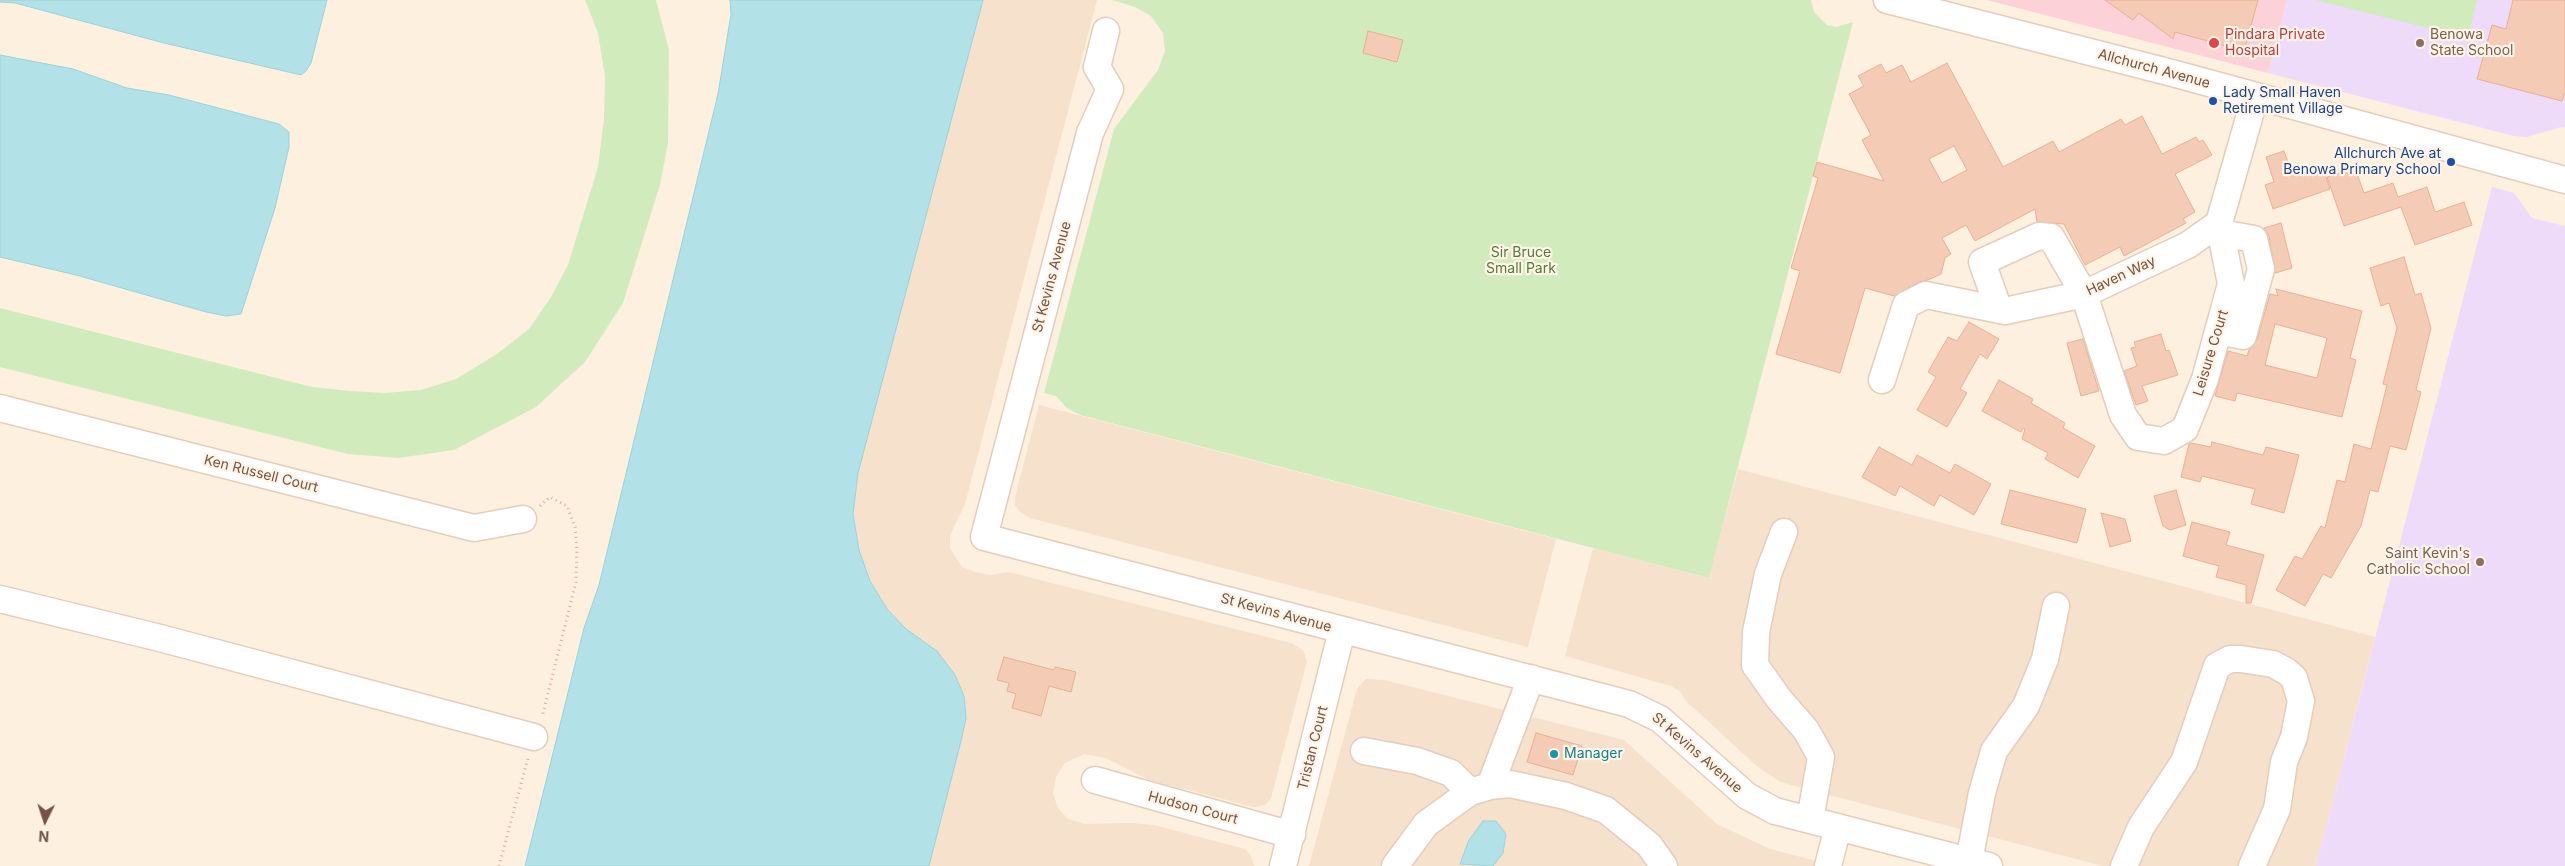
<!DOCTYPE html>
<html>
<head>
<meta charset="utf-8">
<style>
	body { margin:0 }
	#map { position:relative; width:2565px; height:866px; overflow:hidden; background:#fdf0de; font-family:Inter,sans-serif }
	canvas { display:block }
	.north { position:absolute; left:20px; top:796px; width:50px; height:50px; -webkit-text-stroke:4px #fff4e6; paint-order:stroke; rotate:184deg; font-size:14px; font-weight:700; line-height:20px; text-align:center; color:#745445 }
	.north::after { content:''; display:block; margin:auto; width:18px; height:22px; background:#745445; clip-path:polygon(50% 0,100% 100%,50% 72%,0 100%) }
</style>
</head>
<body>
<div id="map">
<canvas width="2565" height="866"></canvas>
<div class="north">N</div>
</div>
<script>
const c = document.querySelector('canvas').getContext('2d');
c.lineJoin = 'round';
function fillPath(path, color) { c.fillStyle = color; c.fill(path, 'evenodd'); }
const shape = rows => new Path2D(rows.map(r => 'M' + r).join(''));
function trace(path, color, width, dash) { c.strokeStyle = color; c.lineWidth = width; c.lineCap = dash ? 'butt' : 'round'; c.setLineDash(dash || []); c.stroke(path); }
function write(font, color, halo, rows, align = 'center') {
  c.font = font + ' Inter,sans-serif'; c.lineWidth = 4.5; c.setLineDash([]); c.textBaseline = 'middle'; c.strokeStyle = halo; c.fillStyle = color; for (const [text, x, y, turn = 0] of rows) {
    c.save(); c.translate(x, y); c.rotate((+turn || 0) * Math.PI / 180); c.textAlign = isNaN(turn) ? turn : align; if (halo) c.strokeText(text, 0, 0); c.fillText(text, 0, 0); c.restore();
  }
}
fillPath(shape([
	[983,0,1097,0,965,504,950,535,950,548,962,567,975,572,991,575,1008,572,1291,643,1303,650,1307,661,1271,798,1265,805,1254,807,1149,780,1106,758,1084,754,1065,763,1056,777,1053,794,1058,808,1068,819,1085,824,1131,823,1154,825,1245,849,1251,856,1254,866,928,866,966,718,964,696,937,651,906,629,887,609,870,581,859,550,853,514,858,473],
	[1039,405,1556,539,1528,647,1030,518,1020,512,1015,505,1015,497],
	[1738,469,2375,637,2316,866,2103,866,1802,788,1781,782,1760,769,1685,700,1681,692,1671,686,1565,656,1593,548,1709,578],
	[1366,679,1384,680,1624,740,1717,824,1770,849,1836,866,1309,866,1357,689]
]), '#f5e1cc');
fillPath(shape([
	[2287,0,2565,0,2565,128,2561,127,2527,137,2514,136,2268,73],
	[2492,187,2514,193,2532,218,2565,226,2565,866,2316,866]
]), '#eddbf9');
fillPath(shape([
	[1987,0,2287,0,2268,73]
]), '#fcd1d8');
fillPath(shape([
	[585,0,656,0,669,50,668,142,660,185,623,303,585,362,536,407,454,450,398,458,348,454,0,367,0,308,312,387,350,391,384,393,421,390,456,379,497,354,529,329,551,297,568,265,598,167,604,119,605,76,598,33],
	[1112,0,1811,0,1814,12,1827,25,1836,27,1853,22,1709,578,1080,415,1067,408,1056,396,1044,393,1114,129,1158,70,1165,51,1163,33,1151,16,1135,7],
	[2315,0,2477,0,2468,38]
]), '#d2ebbd');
const water = shape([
	[0,0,327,0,311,63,306,71,301,75,164,43,15,3,0,2,0,0],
	[730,0,983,0,858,473,853,514,859,550,870,581,887,609,906,629,937,651,955,675,964,696,966,718,961,741,929,866,525,866,584,628,599,585,718,94,731,14,730,0],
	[0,55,73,69,127,88,169,95,279,124,289,132,289,147,275,208,241,314,226,316,206,312,76,275,0,257,0,55],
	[1483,821,1496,821,1506,834,1503,853,1493,866,1460,864,1469,840,1483,821]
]);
fillPath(water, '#b2e2e7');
trace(water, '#98d3da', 1);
const building = shape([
	[2105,0,2258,0,2244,51,2175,32,2173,39,2139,13,2133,20,2105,0],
	[2513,0,2565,0,2565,92,2562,101,2477,79,2492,25,2506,29,2513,0],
	[1368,31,1403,40,1397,62,1363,53,1368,31],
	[1947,63,2003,167,2053,141,2059,152,2121,119,2125,125,2142,116,2162,154,2196,137,2199,142,2203,140,2212,155,2175,174,2195,212,2183,219,2186,223,2124,256,2120,247,2085,265,2064,224,2037,222,2035,209,1975,241,1966,225,1942,238,1951,254,1945,258,1941,274,1928,280,1919,282,1894,296,1865,288,1840,373,1776,354,1800,271,1791,268,1818,178,1813,176,1817,162,1884,181,1862,140,1871,135,1849,94,1864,86,1858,76,1881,64,1886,73,1902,65,1911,82,1947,63],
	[1954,146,1967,170,1942,183,1929,159,1954,146],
	[2284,151,2293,176,2322,166,2330,189,2273,209,2265,185,2274,182,2266,157,2284,151],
	[2355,168,2364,193,2393,183,2398,197,2427,187,2435,212,2464,202,2472,225,2415,245,2401,207,2344,226,2327,177,2355,168],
	[2281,223,2292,268,2275,273,2269,236,2264,228,2281,223],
	[2404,257,2415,295,2421,293,2431,328,2416,390,2421,392,2406,450,2390,446,2378,492,2370,490,2361,526,2331,578,2323,574,2305,606,2276,590,2295,556,2302,559,2321,526,2325,528,2337,480,2345,482,2354,444,2371,449,2387,385,2383,384,2397,328,2389,303,2381,306,2370,268,2404,257],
	[2276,289,2362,311,2350,358,2356,360,2342,417,2237,393,2235,401,2215,396,2228,351,2247,356,2249,350,2257,340,2270,294,2278,296,2276,289],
	[2275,324,2327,338,2317,378,2265,365,2275,324],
	[1969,322,1999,339,1987,359,1980,354,1960,389,1967,393,1947,427,1917,410,1936,377,1928,372,1948,337,1957,341,1969,322],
	[2161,334,2166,351,2169,350,2178,375,2142,386,2148,401,2136,405,2124,371,2137,366,2131,348,2136,347,2134,342,2161,334],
	[2083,339,2099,391,2081,396,2067,343,2083,339],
	[1999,380,2033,399,2031,403,2065,423,2063,428,2095,446,2078,478,2045,459,2048,453,2022,439,2025,429,2023,428,2021,432,1982,411,1999,380],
	[2212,442,2263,455,2266,447,2299,455,2284,513,2251,504,2255,489,2202,476,2200,482,2181,477,2189,444,2191,443,2211,447,2212,442],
	[1879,447,1912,465,1917,455,1950,473,1955,464,1991,484,1974,515,1940,495,1934,506,1900,486,1895,496,1862,477,1879,447],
	[2010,490,2086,509,2077,543,2001,524,2010,490],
	[2176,490,2186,525,2170,530,2163,526,2154,496,2176,490],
	[2101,513,2125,519,2131,541,2110,547,2101,513],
	[2192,522,2230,532,2226,545,2264,555,2251,603,2246,603,2246,585,2216,577,2219,566,2183,556,2192,522],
	[1004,657,1054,670,1055,667,1076,672,1071,692,1049,686,1041,716,1012,708,1016,694,1007,691,1009,683,997,680,1004,657],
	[1536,733,1582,746,1573,775,1527,762,1536,733]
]);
fillPath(building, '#f4cbb4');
trace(building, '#e8b094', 1);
const minor = shape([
	[1887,0,2172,73,2565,180],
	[1106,31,1097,67,1110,89,1090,133,984,537,1629,704,1660,719,1747,796,1775,811,1989,866],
	[1999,310,1982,262,2039,236,2051,237,2084,294,2123,415,2138,437,2164,441,2185,429,2205,379,2231,284,2219,223],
	[2218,331,2243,336,2261,269,2254,239,2221,233],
	[1882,380,1906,305,1926,295,2005,311,2084,294,2188,245,2219,223,2255,97],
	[0,408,474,528,523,519],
	[1784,532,1768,574,1756,632,1755,665,1779,699,1806,730,1821,757,1810,820],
	[0,599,156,637,534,737],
	[1364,751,1417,761,1451,773,1470,792],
	[1095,780,1292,835],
	[1490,786,1531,678],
	[1969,861,1982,793,1994,751,2026,706,2045,659,2056,606],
	[1283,866,1342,630],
	[1395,866,1426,824,1470,792,1490,786,1510,784,1566,796,1606,810,1649,845,1664,866],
	[1828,866,1838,827],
	[2124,866,2141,827,2184,762,2217,666,2230,659,2241,659,2273,664,2286,671,2294,678,2301,701,2294,737,2284,762,2277,809,2252,866]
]);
trace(minor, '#e3cdbd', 29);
trace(shape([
	[540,506,550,497,567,506,575,527,577,550,576,582,542,717],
	[499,866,528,758]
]), '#d8ae98', 3, [1, 4]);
trace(minor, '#fff', 26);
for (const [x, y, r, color] of [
	[2214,43,6,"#e0444e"],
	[2420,43,5,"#8d6e63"],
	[2213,101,5,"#1a4fb4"],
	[2451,162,5,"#1a4fb4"],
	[2480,562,5,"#8d6e63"],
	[1554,754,5,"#0f9aa8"]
]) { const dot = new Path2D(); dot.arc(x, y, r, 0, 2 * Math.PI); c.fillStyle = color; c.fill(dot); trace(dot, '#fff4e6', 2); }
write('14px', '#be3a42', '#fff4e6', [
	["Pindara Private",2225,35],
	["Hospital",2225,51]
], 'left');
write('14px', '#785e54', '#fff4e6', [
	["Benowa",2430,35],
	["State School",2430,51],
	["Saint Kevin's",2470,554,"right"],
	["Catholic School",2470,570,"right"]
], 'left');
write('14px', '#745445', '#fff4e6', [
	["Allchurch Avenue",2154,69,15],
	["Haven Way",2121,276,-25],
	["St Kevins Avenue",1052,277,-75],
	["Leisure Court",2211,353,-73],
	["Ken Russell Court",261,474,14],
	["St Kevins Avenue",1276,613,15],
	["Tristan Court",1313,748,-76],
	["St Kevins Avenue",1697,753,41],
	["Hudson Court",1193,808,15]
]);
write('14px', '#164399', '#fff4e6', [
	["Lady Small Haven",2223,93],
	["Retirement Village",2223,109],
	["Allchurch Ave at",2441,154,"right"],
	["Benowa Primary School",2441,170,"right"]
], 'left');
write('14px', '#527b3d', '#fff4e6', [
	["Sir Bruce",1521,253],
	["Small Park",1521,269]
]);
write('14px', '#0d838f', '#fff4e6', [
	["Manager",1564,754]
], 'left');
</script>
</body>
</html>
